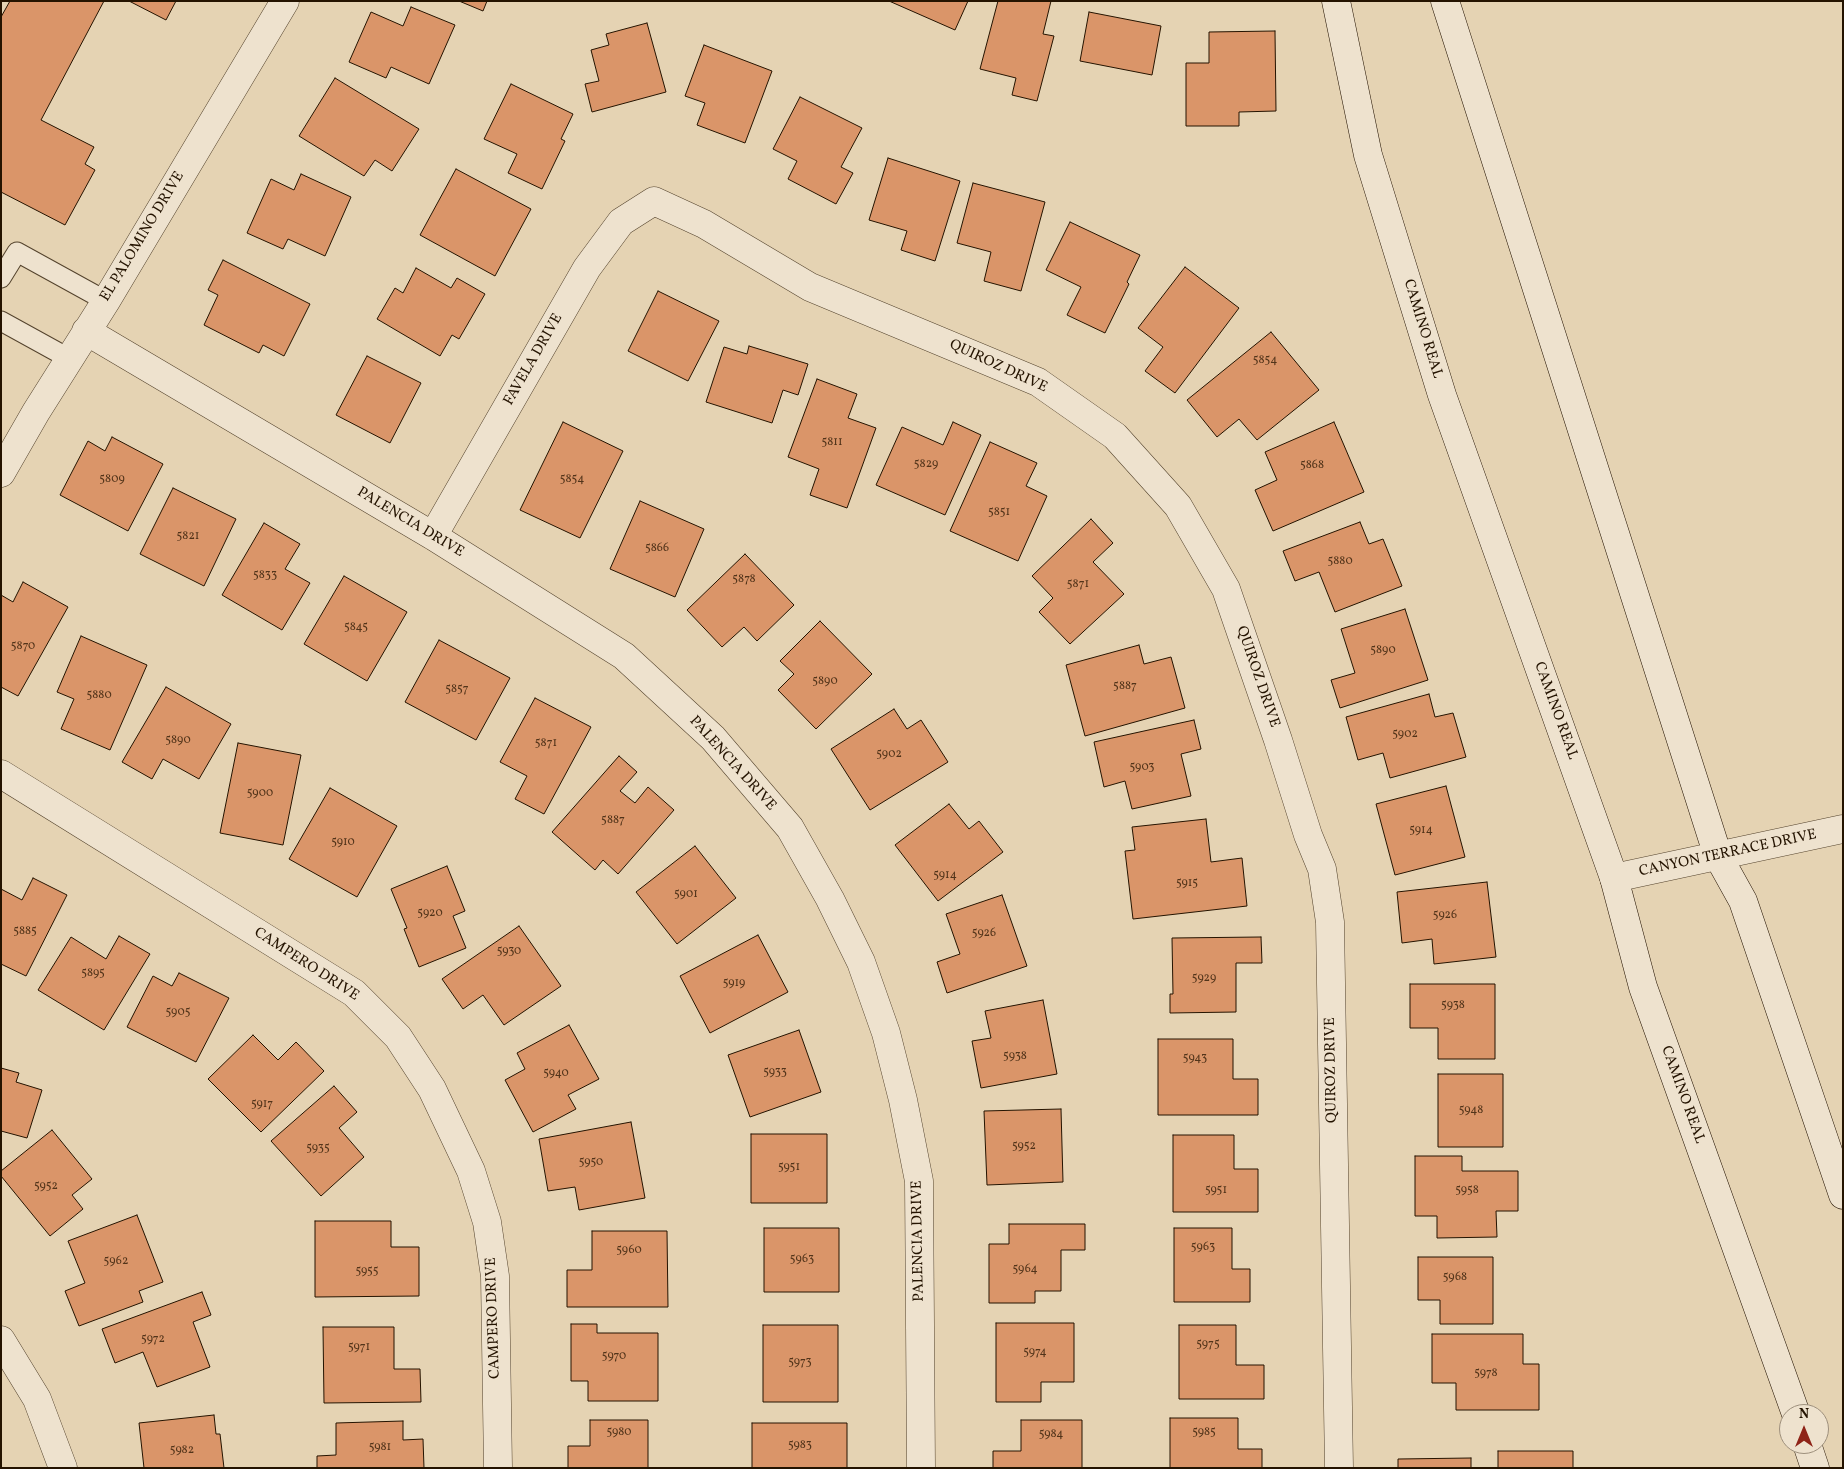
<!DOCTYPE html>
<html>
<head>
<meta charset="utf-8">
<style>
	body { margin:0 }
	#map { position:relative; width:1844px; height:1469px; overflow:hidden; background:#e5d3b3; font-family:Vollkorn,serif }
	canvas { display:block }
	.frame { position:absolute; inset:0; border:2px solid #241300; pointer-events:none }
	.north { position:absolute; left:1779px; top:1404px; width:50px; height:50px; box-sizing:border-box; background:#eee2ce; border:1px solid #9d8f7c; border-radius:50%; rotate:0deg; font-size:14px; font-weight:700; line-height:20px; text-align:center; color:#241300 }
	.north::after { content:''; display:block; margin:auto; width:18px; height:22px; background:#8f2418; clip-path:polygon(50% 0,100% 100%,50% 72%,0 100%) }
</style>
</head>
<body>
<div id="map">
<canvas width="1844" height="1469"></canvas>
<div class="frame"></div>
<div class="north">N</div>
</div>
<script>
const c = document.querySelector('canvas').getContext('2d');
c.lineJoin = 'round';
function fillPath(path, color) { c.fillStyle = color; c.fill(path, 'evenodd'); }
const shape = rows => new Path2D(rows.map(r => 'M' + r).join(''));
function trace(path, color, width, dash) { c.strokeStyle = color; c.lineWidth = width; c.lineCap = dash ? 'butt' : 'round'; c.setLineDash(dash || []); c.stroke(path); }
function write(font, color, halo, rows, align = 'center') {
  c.font = font + ' Vollkorn,serif'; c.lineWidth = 4; c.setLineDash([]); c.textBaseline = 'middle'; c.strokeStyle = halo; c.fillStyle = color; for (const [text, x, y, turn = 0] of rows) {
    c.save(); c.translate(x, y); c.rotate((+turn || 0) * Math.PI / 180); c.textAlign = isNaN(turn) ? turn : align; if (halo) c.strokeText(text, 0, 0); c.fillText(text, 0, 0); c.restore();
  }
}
const building = shape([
	[10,1,104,1,41,120,94,147,85,164,95,170,65,225,1,192,1,17,10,1],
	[129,1,176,1,166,20,129,1],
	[459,1,487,1,483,11,459,1],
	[889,1,968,1,955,30,889,1],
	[998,1,1051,1,1043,34,1054,36,1037,101,1012,95,1016,78,980,69,998,1],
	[411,7,455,25,429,84,391,67,386,78,349,62,371,12,403,26,411,7],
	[1089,12,1161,26,1152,75,1080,61,1089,12],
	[647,23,666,92,592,112,585,84,599,81,591,50,609,45,606,34,647,23],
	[1275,31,1276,111,1239,112,1239,126,1186,126,1186,63,1209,63,1209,32,1275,31],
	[704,45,772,71,745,143,697,125,705,103,685,96,704,45],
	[335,78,419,129,392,171,375,160,364,176,299,136,335,78],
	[511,84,573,114,561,139,565,141,542,189,508,173,517,154,484,139,511,84],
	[800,97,862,128,841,167,853,173,836,204,788,179,797,161,773,149,800,97],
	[888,158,960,181,935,261,901,250,907,231,869,220,888,158],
	[456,169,531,209,495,276,420,235,456,169],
	[301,174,351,197,325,256,288,239,283,249,247,233,271,179,294,190,301,174],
	[973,183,1045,202,1021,291,984,281,991,252,957,243,973,183],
	[1070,222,1140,255,1127,282,1129,284,1105,333,1067,315,1081,287,1046,270,1070,222],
	[223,260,310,304,284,356,263,345,259,353,204,325,218,295,208,290,223,260],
	[1185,267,1239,308,1175,393,1145,371,1163,347,1138,328,1185,267],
	[416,268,451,288,457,278,485,294,459,339,452,335,440,356,377,319,395,288,403,293,416,268],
	[658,291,719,321,688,381,628,351,658,291],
	[1271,332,1319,390,1257,440,1239,419,1217,437,1187,400,1271,332],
	[749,346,808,364,798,395,783,390,772,423,706,402,724,347,747,354,749,346],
	[367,356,421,383,390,443,336,415,367,356],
	[817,379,857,394,848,418,876,428,847,508,810,495,819,469,788,457,817,379],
	[563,422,623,451,580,538,520,510,563,422],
	[953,422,981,435,945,515,876,485,902,427,943,445,953,422],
	[1334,422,1364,492,1273,531,1255,490,1277,480,1265,452,1334,422],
	[112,437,163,464,128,531,60,495,88,441,105,451,112,437],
	[990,442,1037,463,1026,486,1047,496,1018,561,950,531,990,442],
	[173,488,236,519,204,586,140,554,173,488],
	[640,501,704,529,675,597,610,569,640,501],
	[1091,519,1113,543,1093,562,1124,594,1070,644,1039,612,1053,598,1032,576,1091,519],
	[1360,522,1369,544,1383,539,1402,586,1335,612,1319,572,1295,581,1283,551,1360,522],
	[264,523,300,544,285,569,310,583,282,630,222,595,264,523],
	[745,554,794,605,757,641,744,627,722,647,687,610,745,554],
	[344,576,407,612,367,681,304,644,344,576],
	[23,582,68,607,18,696,1,687,1,595,13,602,23,582],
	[1405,609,1428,680,1340,708,1331,680,1355,673,1341,629,1405,609],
	[820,621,872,674,816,729,778,690,794,674,780,661,820,621],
	[81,636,147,665,110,750,61,729,74,699,57,692,81,636],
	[439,640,510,678,476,740,405,702,439,640],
	[1139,645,1144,664,1171,657,1185,708,1085,736,1066,665,1139,645],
	[166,687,231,724,199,779,163,759,152,779,122,762,166,687],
	[1429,694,1435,717,1453,713,1466,757,1390,778,1383,753,1358,760,1346,717,1429,694],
	[535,698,591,727,544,814,515,799,527,776,500,762,535,698],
	[894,709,907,729,921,720,948,762,870,810,831,749,894,709],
	[1194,720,1201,749,1181,754,1191,796,1132,809,1125,781,1104,787,1094,742,1194,720],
	[238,743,301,755,283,845,220,833,238,743],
	[619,756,637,772,620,791,635,803,648,787,674,810,618,874,603,860,595,870,552,832,619,756],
	[1446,786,1465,857,1395,875,1376,804,1446,786],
	[330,788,397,826,357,897,289,859,330,788],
	[949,804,969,829,979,821,1003,852,938,901,895,845,949,804],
	[1206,819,1211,862,1242,858,1247,906,1133,919,1125,851,1135,850,1132,827,1206,819],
	[695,846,736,898,677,944,636,892,695,846],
	[447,866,465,911,453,916,466,948,419,967,404,929,407,928,391,889,447,866],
	[33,878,67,895,26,976,1,964,1,889,22,900,33,878],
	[1487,882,1496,957,1434,964,1432,939,1402,943,1397,892,1487,882],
	[1002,895,1027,966,947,993,937,962,960,954,946,914,1002,895],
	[519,926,561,986,504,1025,483,995,463,1009,442,979,519,926],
	[758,935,788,992,710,1033,680,976,758,935],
	[119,936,150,954,104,1030,38,990,71,937,106,959,119,936],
	[1261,937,1262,963,1236,963,1236,1012,1170,1013,1170,994,1173,994,1172,938,1261,937],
	[179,973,229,998,196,1062,127,1027,153,976,172,986,179,973],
	[1410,984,1495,984,1495,1059,1438,1059,1438,1028,1410,1028,1410,984],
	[1043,1000,1057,1074,981,1088,972,1041,991,1038,985,1011,1043,1000],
	[569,1025,599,1079,568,1095,576,1109,533,1132,505,1080,525,1069,517,1053,569,1025],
	[799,1030,821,1092,750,1117,728,1055,799,1030],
	[253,1035,278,1060,296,1042,324,1071,261,1132,208,1079,253,1035],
	[1158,1039,1233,1039,1233,1079,1258,1079,1258,1115,1158,1115,1158,1039],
	[1,1068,19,1073,16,1082,42,1090,27,1138,1,1131,1,1068],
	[1438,1074,1503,1074,1503,1147,1438,1147,1438,1074],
	[334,1086,357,1112,339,1128,364,1157,321,1196,271,1141,334,1086],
	[1061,1109,1063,1182,987,1185,984,1111,1061,1109],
	[631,1122,645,1198,579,1210,575,1187,548,1191,539,1139,631,1122],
	[52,1130,92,1179,72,1195,83,1209,50,1236,1,1176,1,1171,52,1130],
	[751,1134,827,1134,827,1203,751,1203,751,1134],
	[1173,1135,1234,1135,1234,1169,1258,1169,1258,1212,1173,1212,1173,1135],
	[1415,1156,1462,1156,1462,1171,1518,1171,1518,1211,1496,1211,1497,1237,1437,1238,1437,1216,1415,1216,1415,1156],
	[137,1215,163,1282,139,1291,143,1302,79,1326,65,1291,85,1283,68,1241,137,1215],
	[315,1221,391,1221,391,1247,419,1247,419,1296,315,1297,315,1221],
	[1009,1224,1085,1224,1085,1250,1061,1250,1061,1291,1035,1291,1035,1303,989,1303,989,1244,1009,1244,1009,1224],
	[764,1228,839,1228,839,1292,764,1292,764,1228],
	[1174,1228,1232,1228,1232,1269,1250,1269,1250,1302,1174,1302,1174,1228],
	[592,1231,667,1231,668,1307,567,1307,567,1270,592,1270,592,1231],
	[1418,1257,1493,1257,1493,1324,1440,1324,1440,1300,1418,1300,1418,1257],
	[202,1292,211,1315,193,1322,210,1367,157,1387,143,1352,115,1363,102,1329,202,1292],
	[996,1323,1074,1323,1074,1382,1041,1382,1041,1402,996,1402,996,1323],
	[571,1324,597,1324,597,1333,658,1333,658,1401,588,1401,588,1381,571,1381,571,1324],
	[763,1325,838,1325,838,1402,763,1402,763,1325],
	[1179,1325,1236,1325,1236,1365,1264,1365,1264,1399,1179,1399,1179,1325],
	[323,1327,394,1327,394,1369,420,1369,421,1402,324,1403,323,1327],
	[1432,1334,1523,1334,1523,1364,1539,1364,1539,1410,1456,1410,1456,1383,1432,1383,1432,1334],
	[214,1415,216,1434,220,1434,224,1468,144,1468,139,1423,214,1415],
	[1170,1418,1238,1418,1238,1449,1262,1449,1262,1468,1170,1468,1170,1418],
	[590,1420,648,1420,648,1468,568,1468,568,1446,590,1446,590,1420],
	[1021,1420,1082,1420,1082,1468,993,1468,993,1451,1021,1451,1021,1420],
	[403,1421,403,1440,423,1439,424,1468,317,1468,317,1456,336,1455,336,1423,403,1421],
	[752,1423,847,1423,847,1468,752,1468,752,1423],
	[1498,1451,1573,1451,1573,1468,1498,1468,1498,1451],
	[1471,1458,1471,1468,1398,1468,1398,1459,1471,1458]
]);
fillPath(building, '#da9569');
trace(building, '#241300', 1);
const lane = shape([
	[1,278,17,252,106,301],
	[1,321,70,359]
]);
const street = shape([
	[86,331,433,536,624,656,713,738,790,828,830,899,861,962,886,1033,903,1100,919,1181,921,1468],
	[1,473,36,412,106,301,285,1],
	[433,536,587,268,621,222,654,201,704,224,810,287,1038,382,1115,436,1178,506,1226,589,1278,740,1308,835,1322,869,1330,922,1339,1468],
	[1,774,354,993,398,1037,432,1089,471,1171,487,1222,495,1276,498,1468],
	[1614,878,1843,829],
	[1,1340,37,1399,63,1468]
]);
const secondary = shape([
	[1336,1,1368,155,1442,395,1614,878,1643,987,1796,1414],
	[1445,1,1718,856,1743,901,1843,1195],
	[1807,1444,1815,1468]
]);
trace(lane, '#54432d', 21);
trace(street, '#54432d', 29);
trace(secondary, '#241300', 29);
trace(lane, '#eee2ce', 19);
trace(street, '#eee2ce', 28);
trace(secondary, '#eee2ce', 28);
write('12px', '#52341a', null, [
	["5854",1265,361],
	["5811",832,443],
	["5829",926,465],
	["5868",1312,466],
	["5809",112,480],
	["5854",572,480],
	["5851",999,513],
	["5821",188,537],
	["5866",657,549],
	["5880",1340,562],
	["5833",265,576],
	["5878",744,580],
	["5871",1078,585],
	["5845",356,628],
	["5870",23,647],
	["5890",1383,651],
	["5890",825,682],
	["5887",1125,687],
	["5857",457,690],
	["5880",99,696],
	["5902",1405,735],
	["5890",178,741],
	["5871",546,744],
	["5902",889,755],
	["5903",1142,768],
	["5900",260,794],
	["5887",613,821],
	["5914",1421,831],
	["5910",343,843],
	["5914",945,876],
	["5915",1187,884],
	["5901",686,895],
	["5920",430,914],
	["5926",1445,916],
	["5885",25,932],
	["5926",984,934],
	["5930",509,952],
	["5895",93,974],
	["5929",1204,979],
	["5919",734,984],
	["5938",1453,1006],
	["5905",178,1013],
	["5938",1015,1057],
	["5943",1195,1059],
	["5933",775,1073],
	["5940",556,1074],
	["5917",262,1105],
	["5948",1471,1111],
	["5952",1024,1147],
	["5935",318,1149],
	["5950",591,1163],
	["5951",789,1168],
	["5952",46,1187],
	["5951",1216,1191],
	["5958",1467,1191],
	["5963",1203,1248],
	["5960",629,1251],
	["5963",802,1260],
	["5962",116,1262],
	["5964",1025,1270],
	["5955",367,1272],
	["5968",1455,1278],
	["5972",153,1340],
	["5975",1208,1345],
	["5971",359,1348],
	["5974",1035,1353],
	["5970",614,1357],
	["5973",800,1363],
	["5978",1486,1374],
	["5980",619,1433],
	["5985",1204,1433],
	["5984",1051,1435],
	["5983",800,1446],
	["5981",380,1448],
	["5982",182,1451]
]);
write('15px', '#241300', '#eee2ce', [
	["EL PALOMINO DRIVE",143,237,-59],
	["CAMINO REAL",1422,329,73],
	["FAVELA DRIVE",534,360,-60],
	["QUIROZ DRIVE",998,367,25],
	["PALENCIA DRIVE",410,523,31],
	["QUIROZ DRIVE",1257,677,71],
	["CAMINO REAL",1555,711,70],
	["PALENCIA DRIVE",732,764,48],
	["CANYON TERRACE DRIVE",1728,854,-12],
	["CAMPERO DRIVE",306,965,33],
	["QUIROZ DRIVE",1332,1070,-91],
	["CAMINO REAL",1682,1095,70],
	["PALENCIA DRIVE",919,1241,-91],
	["CAMPERO DRIVE",494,1318,-92]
]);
</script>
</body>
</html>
